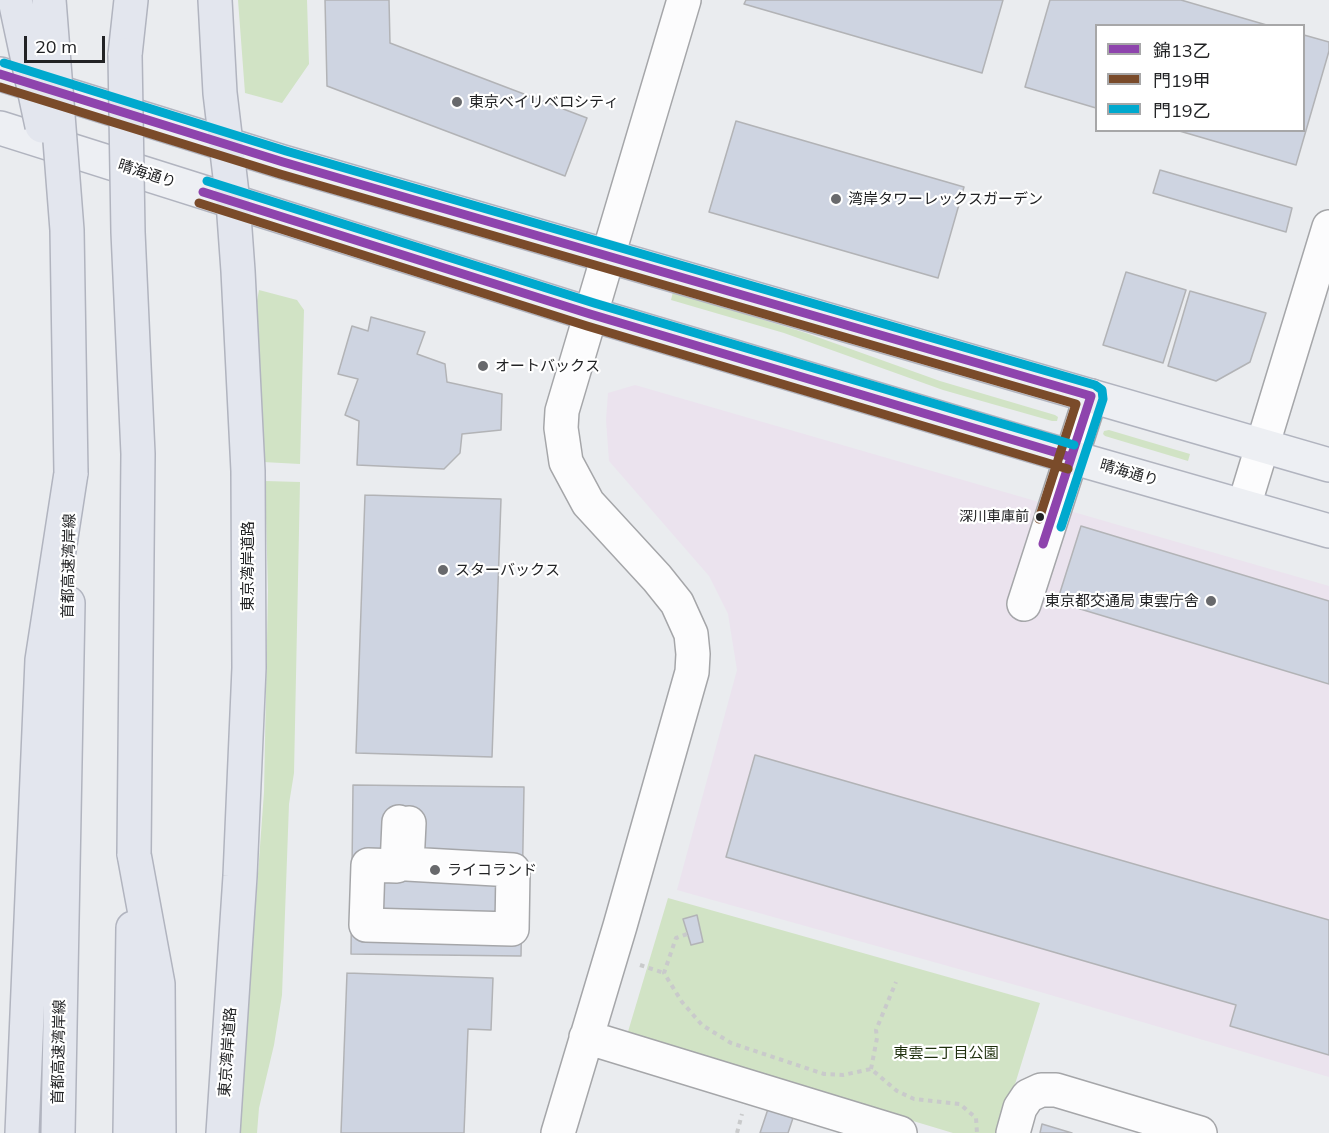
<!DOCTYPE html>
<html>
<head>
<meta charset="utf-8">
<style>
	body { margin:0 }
	#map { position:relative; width:1329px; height:1133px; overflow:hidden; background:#eaecef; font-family:Mulish,"Noto Sans JP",sans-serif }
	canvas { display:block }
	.legend { position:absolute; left:1095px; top:24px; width:210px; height:108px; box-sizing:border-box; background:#fff; border:2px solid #a7a7a8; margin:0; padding:8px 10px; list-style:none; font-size:18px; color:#222325 }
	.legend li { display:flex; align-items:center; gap:12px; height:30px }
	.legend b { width:30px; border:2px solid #a7a7a8 }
	.scale { position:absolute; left:24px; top:36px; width:81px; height:27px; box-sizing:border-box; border:3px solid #222325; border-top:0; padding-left:8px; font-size:18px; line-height:21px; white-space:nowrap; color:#222325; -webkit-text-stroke:4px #fff; paint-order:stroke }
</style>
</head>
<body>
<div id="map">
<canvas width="1329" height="1133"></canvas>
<ul class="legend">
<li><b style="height:8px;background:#8e44ad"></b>錦13乙</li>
<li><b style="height:8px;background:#7a4b2a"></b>門19甲</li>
<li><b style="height:8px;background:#00a9ce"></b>門19乙</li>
</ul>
<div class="scale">20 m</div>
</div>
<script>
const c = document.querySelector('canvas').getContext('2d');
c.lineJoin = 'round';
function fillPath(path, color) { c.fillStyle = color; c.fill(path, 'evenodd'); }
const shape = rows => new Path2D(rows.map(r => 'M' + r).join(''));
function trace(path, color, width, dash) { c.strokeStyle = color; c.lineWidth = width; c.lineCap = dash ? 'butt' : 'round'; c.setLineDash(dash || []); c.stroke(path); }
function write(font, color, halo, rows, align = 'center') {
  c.font = font + ' Mulish,"Noto Sans JP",sans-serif'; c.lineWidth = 4.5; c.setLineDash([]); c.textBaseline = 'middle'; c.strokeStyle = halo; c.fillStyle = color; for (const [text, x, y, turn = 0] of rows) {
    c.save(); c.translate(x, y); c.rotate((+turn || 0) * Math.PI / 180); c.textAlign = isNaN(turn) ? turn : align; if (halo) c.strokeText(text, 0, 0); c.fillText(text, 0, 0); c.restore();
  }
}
fillPath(shape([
	[635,385,1329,586,1329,1077,1037,991,677,890,737,670,728,614,709,576,609,461,606,420,608,393]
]), '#ebe3ee');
fillPath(shape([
	[238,0,307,0,309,64,282,103,245,93],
	[259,290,297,300,304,310,300,464,263,462,257,301],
	[673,292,806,333,940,381,1055,415,1058,417,1057,421,1052,421,943,390,784,333,671,300],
	[1109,430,1190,454,1188,461,1105,436,1103,434,1104,431],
	[265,481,300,482,294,773,289,804,282,995,274,1045,259,1108,257,1133,239,1133,264,792,268,590],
	[668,898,1040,1003,1000,1133,953,1133,627,1035]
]), '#d1e3c5');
const building = shape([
	[325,0,389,0,390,43,587,118,565,176,327,86,325,0],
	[746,0,1003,0,982,73,744,4,746,0],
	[1050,0,1181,0,1270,26,1096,26,1096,108,1025,87,1050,0],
	[1304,35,1329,42,1329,51,1296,165,1176,130,1304,130,1304,35],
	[736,121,964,187,938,278,709,212,736,121],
	[1160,170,1292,208,1286,232,1153,193,1160,170],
	[1126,272,1186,290,1163,363,1103,345,1126,272],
	[1190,291,1266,313,1250,362,1216,381,1168,366,1190,291],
	[371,317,425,332,417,354,445,364,447,382,502,394,501,430,462,434,460,453,444,469,357,465,359,421,345,415,358,379,338,374,352,326,368,331,371,317],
	[365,495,501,499,492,757,356,753,365,495],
	[1081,526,1329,601,1329,684,1057,602,1081,526],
	[755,755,1329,920,1329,1055,1230,1026,1236,1005,726,857,755,755],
	[353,785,524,787,521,956,351,954,353,785],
	[697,915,703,942,691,945,683,919,697,915],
	[347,973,493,978,491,1030,468,1029,464,1133,341,1133,347,973],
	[768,1109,793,1118,788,1133,760,1133,768,1109],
	[1042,1124,1072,1133,1040,1133,1042,1124]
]);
fillPath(building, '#ced4e1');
trace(building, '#b2b3b6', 1.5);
const minor = shape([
	[1244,506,1329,227],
	[1024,604,1091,396],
	[399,822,397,866,368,865,366,925,512,929,513,870,407,864,409,823],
	[586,1037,900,1133],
	[558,1133,620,926,692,672,693,654,691,634,677,603,657,578,588,503,566,462,561,428,562,411,684,0],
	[1013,1133,1020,1108,1028,1096,1041,1090,1056,1090,1200,1133]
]);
const major = shape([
	[0,74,283,162,1329,465],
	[0,128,590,314,1071,457,1329,531]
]);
const highway = shape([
	[215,0,220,93,233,202,238,271,248,471,249,668,240,876,223,1133],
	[125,55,131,0],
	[134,854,158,984,159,1133],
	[22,1133,42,660,71,473],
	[58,1133,68,603],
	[130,1133,133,928]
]);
trace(minor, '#a5a6a9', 36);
trace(major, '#b1b4bf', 36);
trace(highway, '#b1b4bf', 36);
trace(shape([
	[687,934,676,938,664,973,682,1002,702,1025,731,1043,824,1074,843,1075,871,1069,897,1091,914,1099,960,1104,976,1118,977,1133],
	[640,965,664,973],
	[871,1069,877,1038,876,1030,896,982],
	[737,1133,742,1114]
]), '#c9cacb', 4, [4.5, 4.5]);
trace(minor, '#fcfcfd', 33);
trace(major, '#edeff3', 33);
trace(highway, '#e3e6ee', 33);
const highwayBridge = shape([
	[15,0,42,126],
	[49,0,67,230,71,473],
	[125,55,128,232,138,454,134,854]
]);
trace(highwayBridge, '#b1b4bf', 36, []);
trace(highwayBridge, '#e3e6ee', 33);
trace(shape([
	[0,74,283,162,1091,396,1043,544],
	[203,192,590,314,1071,457]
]), '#8e44ad', 9);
trace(shape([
	[0,87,280,174,1076,404,1039,519],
	[199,203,587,326,1068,469]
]), '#7a4b2a', 9);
trace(shape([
	[4,63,286,151,1095,385,1102,390,1103,399,1061,527],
	[207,181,594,303,1074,445]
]), '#00a9ce', 9);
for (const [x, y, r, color] of [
	[457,102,6,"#68696c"],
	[836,199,6,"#68696c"],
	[483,366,6,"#68696c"],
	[1040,517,5,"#222325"],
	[443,570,6,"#68696c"],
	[1211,601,6,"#68696c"],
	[435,870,6,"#68696c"]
]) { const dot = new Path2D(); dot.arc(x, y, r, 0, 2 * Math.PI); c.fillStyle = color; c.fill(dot); trace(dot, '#fff', 2); }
write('14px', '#222325', '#fff', [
	["深川車庫前",1029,517]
], 'right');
write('15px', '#222325', '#fff', [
	["東京ベイリベロシティ",469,102],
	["湾岸タワーレックスガーデン",848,199],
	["オートバックス",495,366],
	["スターバックス",455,570],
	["東京都交通局 東雲庁舎",1199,601,"right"],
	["ライコランド",447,870]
], 'left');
write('15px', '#222325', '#fff', [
	["晴海通り",147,174,18],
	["晴海通り",1129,473,16],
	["首都高速湾岸線",69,566,-89],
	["東京湾岸道路",248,566,-90],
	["首都高速湾岸線",59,1052,-89],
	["東京湾岸道路",228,1052,-86]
]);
write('15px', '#1f300e', '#fff', [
	["東雲二丁目公園",946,1053]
]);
</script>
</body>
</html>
